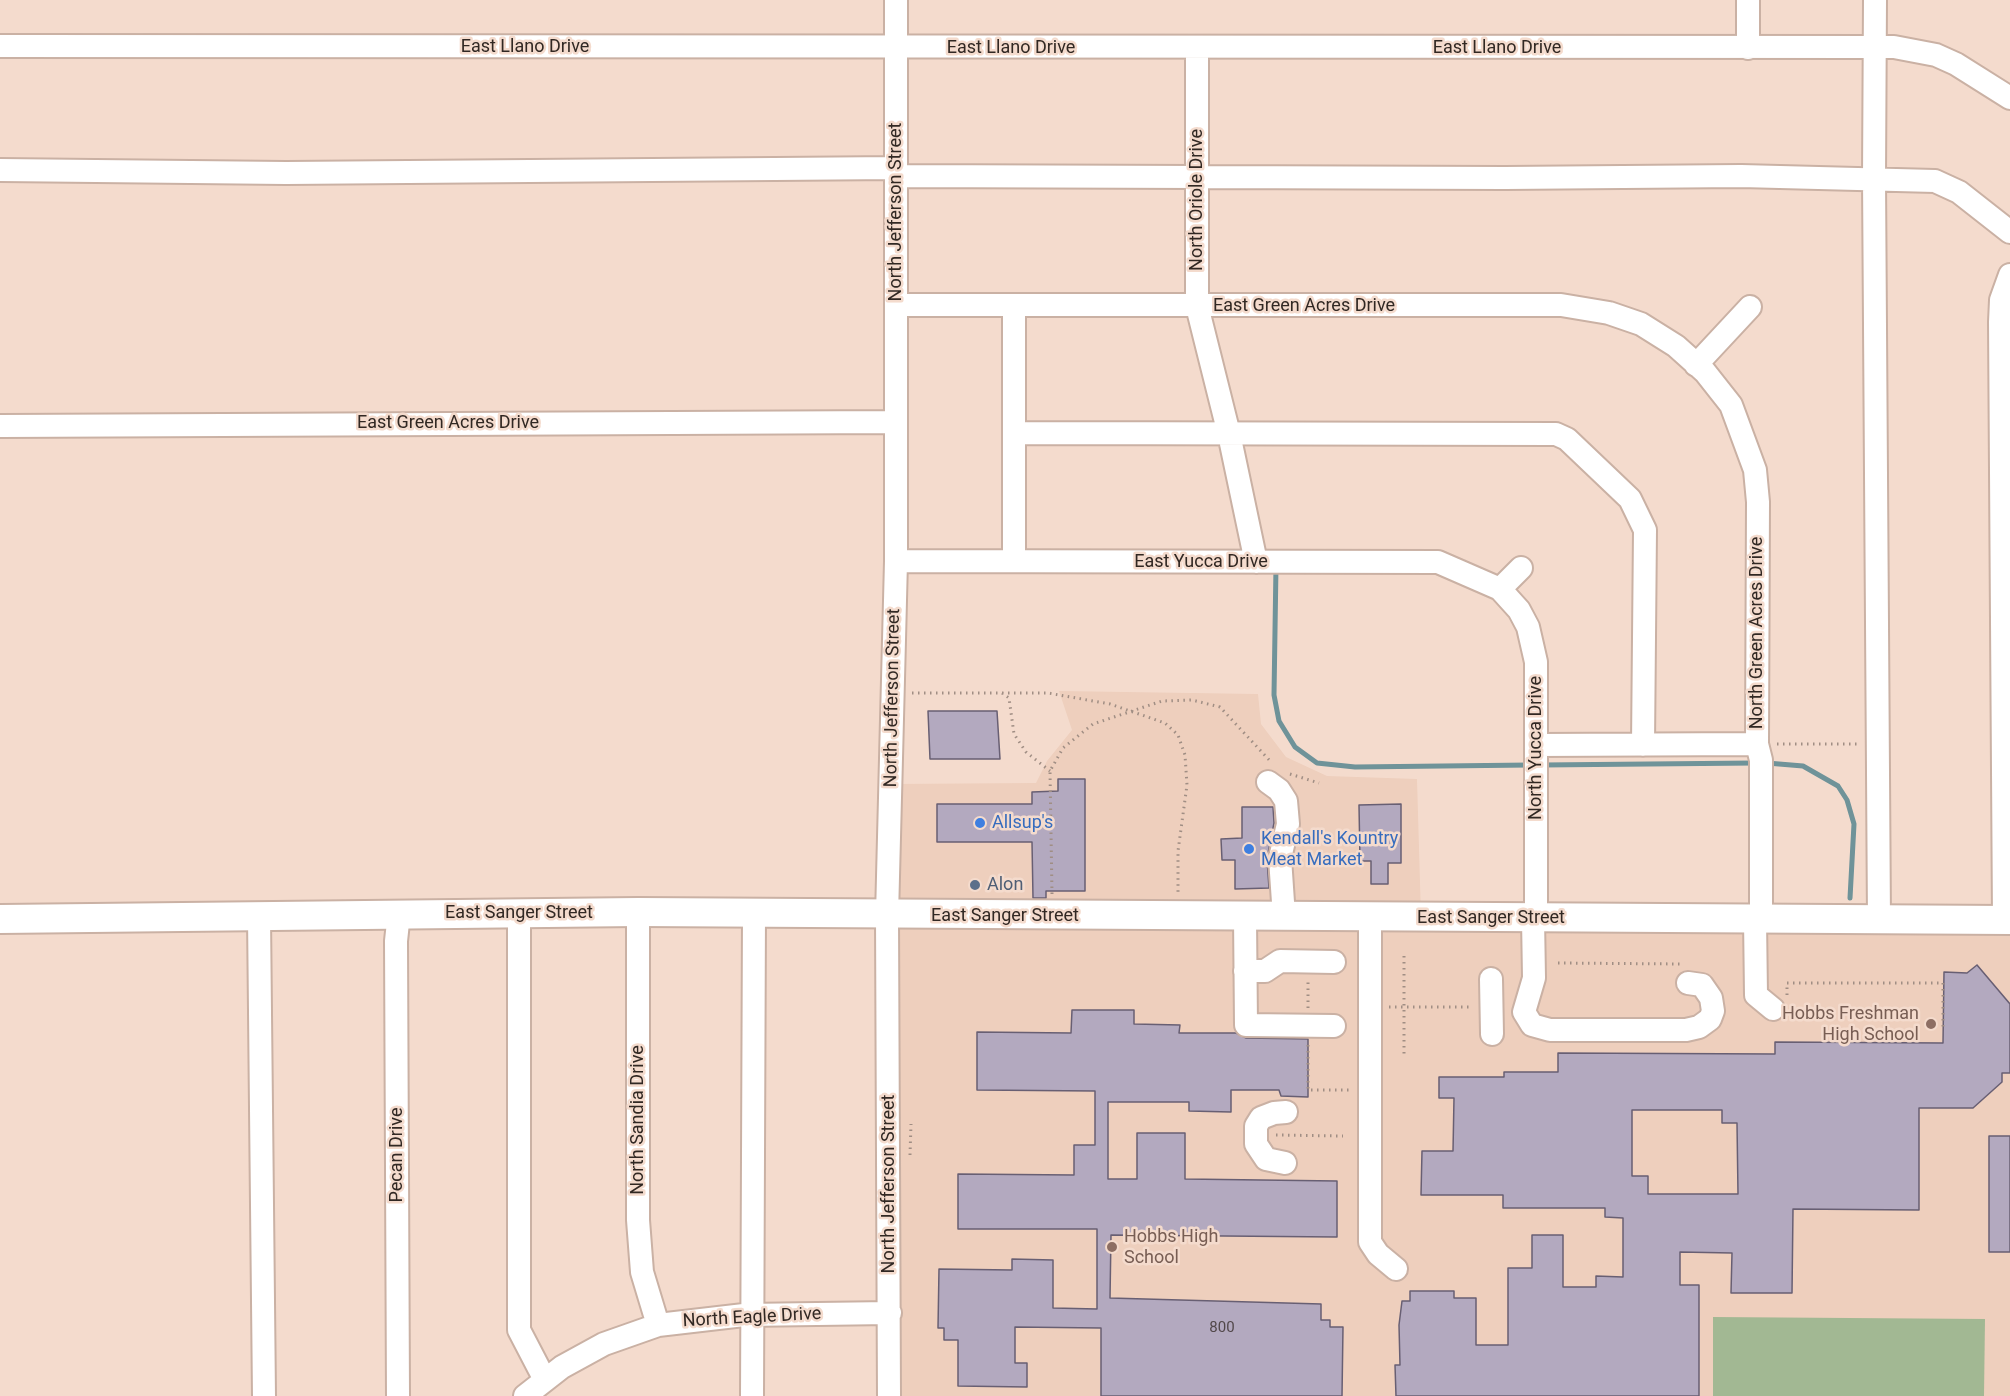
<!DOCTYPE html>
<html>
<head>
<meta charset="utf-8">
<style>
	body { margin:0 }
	canvas { display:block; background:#f4dbcd }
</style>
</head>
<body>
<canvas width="2010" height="1396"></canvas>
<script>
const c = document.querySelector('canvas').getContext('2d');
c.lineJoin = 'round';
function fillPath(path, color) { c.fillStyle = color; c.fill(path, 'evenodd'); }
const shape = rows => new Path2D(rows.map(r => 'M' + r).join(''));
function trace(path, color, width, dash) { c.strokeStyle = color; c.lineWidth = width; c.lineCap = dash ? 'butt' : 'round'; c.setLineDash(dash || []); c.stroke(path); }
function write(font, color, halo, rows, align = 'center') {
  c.font = font + ' Roboto,sans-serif'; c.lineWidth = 5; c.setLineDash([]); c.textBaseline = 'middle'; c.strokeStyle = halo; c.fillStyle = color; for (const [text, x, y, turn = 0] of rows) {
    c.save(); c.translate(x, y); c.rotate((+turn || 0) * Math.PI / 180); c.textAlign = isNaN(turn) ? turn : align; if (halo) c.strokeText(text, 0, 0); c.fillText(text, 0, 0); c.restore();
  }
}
fillPath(shape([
	[1059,691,1258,694,1261,724,1286,757,1327,776,1417,779,1421,917,2010,920,2010,1396,887,1396,891,784,1036,783,1047,761,1072,730]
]), '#eecfbd');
fillPath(shape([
	[1713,1317,1985,1319,1984,1396,1713,1396]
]), '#a2b893');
trace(shape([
	[1276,566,1274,695,1279,721,1295,747,1317,763,1355,767,1530,765],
	[1767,763,1803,766,1838,786,1847,800,1854,824,1850,898],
	[1542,765,1755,763]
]), '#6f9399', 5);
const building = shape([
	[928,711,997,711,1000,759,930,759,928,711],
	[1058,779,1085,779,1085,891,1046,891,1046,898,1033,898,1032,842,937,842,937,804,1032,804,1032,792,1058,791,1058,779],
	[1401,804,1401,863,1388,863,1388,884,1371,884,1371,861,1360,861,1359,805,1401,804],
	[1242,807,1273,807,1274,823,1267,859,1269,888,1235,889,1235,860,1222,860,1221,839,1242,838,1242,807],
	[1977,965,2010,1004,2010,1073,2002,1073,2002,1082,1973,1108,1919,1108,1919,1210,1793,1209,1792,1293,1731,1293,1732,1253,1680,1252,1680,1285,1699,1285,1699,1396,1396,1396,1395,1365,1400,1365,1399,1325,1402,1301,1410,1301,1410,1291,1454,1291,1454,1298,1476,1298,1476,1345,1508,1345,1508,1268,1532,1268,1532,1235,1563,1235,1563,1287,1596,1287,1596,1276,1623,1277,1623,1218,1605,1217,1605,1208,1503,1208,1503,1195,1421,1195,1422,1151,1453,1151,1454,1098,1439,1098,1439,1077,1504,1077,1504,1072,1558,1072,1558,1053,1775,1054,1775,1042,1943,1043,1944,972,1967,973,1977,965],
	[1632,1110,1722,1110,1722,1123,1737,1123,1738,1194,1648,1194,1648,1176,1632,1176,1632,1110],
	[1072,1010,1134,1010,1134,1024,1180,1025,1179,1033,1236,1033,1246,1038,1308,1039,1308,1097,1281,1096,1279,1090,1231,1090,1231,1112,1189,1111,1189,1102,1108,1102,1108,1179,1137,1179,1137,1133,1185,1133,1185,1179,1337,1181,1337,1237,1111,1235,1110,1298,1321,1304,1321,1320,1330,1320,1330,1327,1343,1327,1342,1396,1101,1396,1101,1328,1015,1327,1015,1363,1027,1363,1027,1387,958,1386,958,1340,944,1340,944,1328,938,1328,939,1269,1012,1270,1012,1259,1053,1260,1053,1308,1097,1309,1097,1229,958,1229,958,1174,1074,1175,1074,1145,1095,1145,1095,1091,977,1090,977,1032,1071,1033,1072,1010],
	[1989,1136,2010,1136,2010,1252,1989,1252,1989,1136]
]);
fillPath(building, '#b3a9bf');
trace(building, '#685f73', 1.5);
const minor = shape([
	[1748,0,1748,48],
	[1875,0,1874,178,1879,920],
	[0,46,1894,47,1936,55,1956,64,2010,98],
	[1197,48,1197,306,1229,434,1256,562],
	[0,170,286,173,896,168],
	[896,176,1505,178,1741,176,1935,181,1959,192,2010,232],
	[896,305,1561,305,1609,313,1641,324,1676,346,1705,372,1731,405,1755,470,1758,502,1757,744,1761,760,1761,919],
	[1014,305,1014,561],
	[1696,365,1750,307],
	[0,426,896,422],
	[1014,433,1556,434,1567,439,1630,499,1645,530,1643,745],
	[896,561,1438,562,1500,589,1519,610,1528,627,1536,662,1536,918],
	[1500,589,1521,568],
	[1536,745,1757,744],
	[1268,782,1279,790,1286,801,1288,824,1280,858,1284,917],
	[638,912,638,1220,642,1272,658,1325],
	[519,913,519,1330,545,1380],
	[259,916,264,1396],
	[1245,917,1246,1025,1334,1026],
	[1370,917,1370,1242,1378,1254,1396,1269],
	[1533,918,1534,978,1524,1012,1532,1025,1550,1030,1686,1030,1699,1027,1710,1019,1713,1011,1711,998,1702,985,1688,983],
	[1755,919,1756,995,1773,1009],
	[2004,920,2000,322,2001,300,2010,275],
	[1245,971,1265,971,1280,961,1334,962],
	[1491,979,1492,1034],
	[1285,1163,1266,1159,1256,1144,1256,1126,1261,1118,1274,1113,1286,1112],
	[398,1396,396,941,399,913],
	[525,1396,562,1367,604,1344,658,1325,744,1315,890,1313],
	[752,1396,754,914],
	[889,1396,887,916,896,561,896,0]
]);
const major = shape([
	[0,919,638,912,2010,920]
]);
trace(minor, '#cab1a4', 26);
trace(major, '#cab1a4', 32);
trace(shape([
	[912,693,1048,693,1110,704,1165,723,1178,735,1185,755,1187,785,1178,851,1178,893],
	[1002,693,1009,698,1014,734,1026,752,1050,771],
	[1777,744,1860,744],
	[1290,774,1319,783],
	[1052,894,1050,771,1063,748,1093,724,1162,701,1192,700,1220,707,1272,763],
	[1404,956,1404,1056],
	[1558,963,1682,964],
	[1787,995,1787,983,1943,983,1943,1028],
	[1389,1007,1473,1007],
	[1308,1008,1308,979],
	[1308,1045,1308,1090,1353,1090],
	[1276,1135,1343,1136],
	[910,1155,911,1124]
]), '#a08e84', 3, [1.5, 4.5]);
trace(minor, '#fff', 22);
trace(major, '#fff', 28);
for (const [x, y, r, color] of [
	[980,823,6,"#3f7fe0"],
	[1249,849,6,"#3f7fe0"],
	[975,885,6,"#5c6f8a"],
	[1931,1024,6,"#8d6e63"],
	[1112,1247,6,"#8d6e63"]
]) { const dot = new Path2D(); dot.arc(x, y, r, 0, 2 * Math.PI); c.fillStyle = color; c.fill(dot); trace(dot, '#f4dbcd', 2); }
write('15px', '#52484a', null, [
	["800",1222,1328]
]);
write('18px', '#312823', '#f4dbcd', [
	["East Llano Drive",525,47],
	["East Llano Drive",1011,48],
	["East Llano Drive",1497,48],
	["North Oriole Drive",1197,200,-90],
	["North Jefferson Street",896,212,-90],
	["East Green Acres Drive",1304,306],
	["East Green Acres Drive",448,423],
	["East Yucca Drive",1201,562],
	["North Green Acres Drive",1757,633,-90],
	["North Jefferson Street",893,698,-89],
	["North Yucca Drive",1536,748,-90],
	["East Sanger Street",519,913],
	["East Sanger Street",1005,916],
	["East Sanger Street",1491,918],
	["North Sandia Drive",638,1120,-90],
	["Pecan Drive",397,1155,-90],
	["North Jefferson Street",889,1184,-90],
	["North Eagle Drive",752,1318,-3]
]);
write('18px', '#366cbe', '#f4dbcd', [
	["Allsup's",992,823],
	["Kendall's Kountry",1261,839],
	["Meat Market",1261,860]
], 'left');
write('18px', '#4e5e75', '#f4dbcd', [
	["Alon",987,885]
], 'left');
write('18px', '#785e54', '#f4dbcd', [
	["Hobbs Freshman",1919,1014],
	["High School",1919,1035],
	["Hobbs High",1124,1237,"left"],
	["School",1124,1258,"left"]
], 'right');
</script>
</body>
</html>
